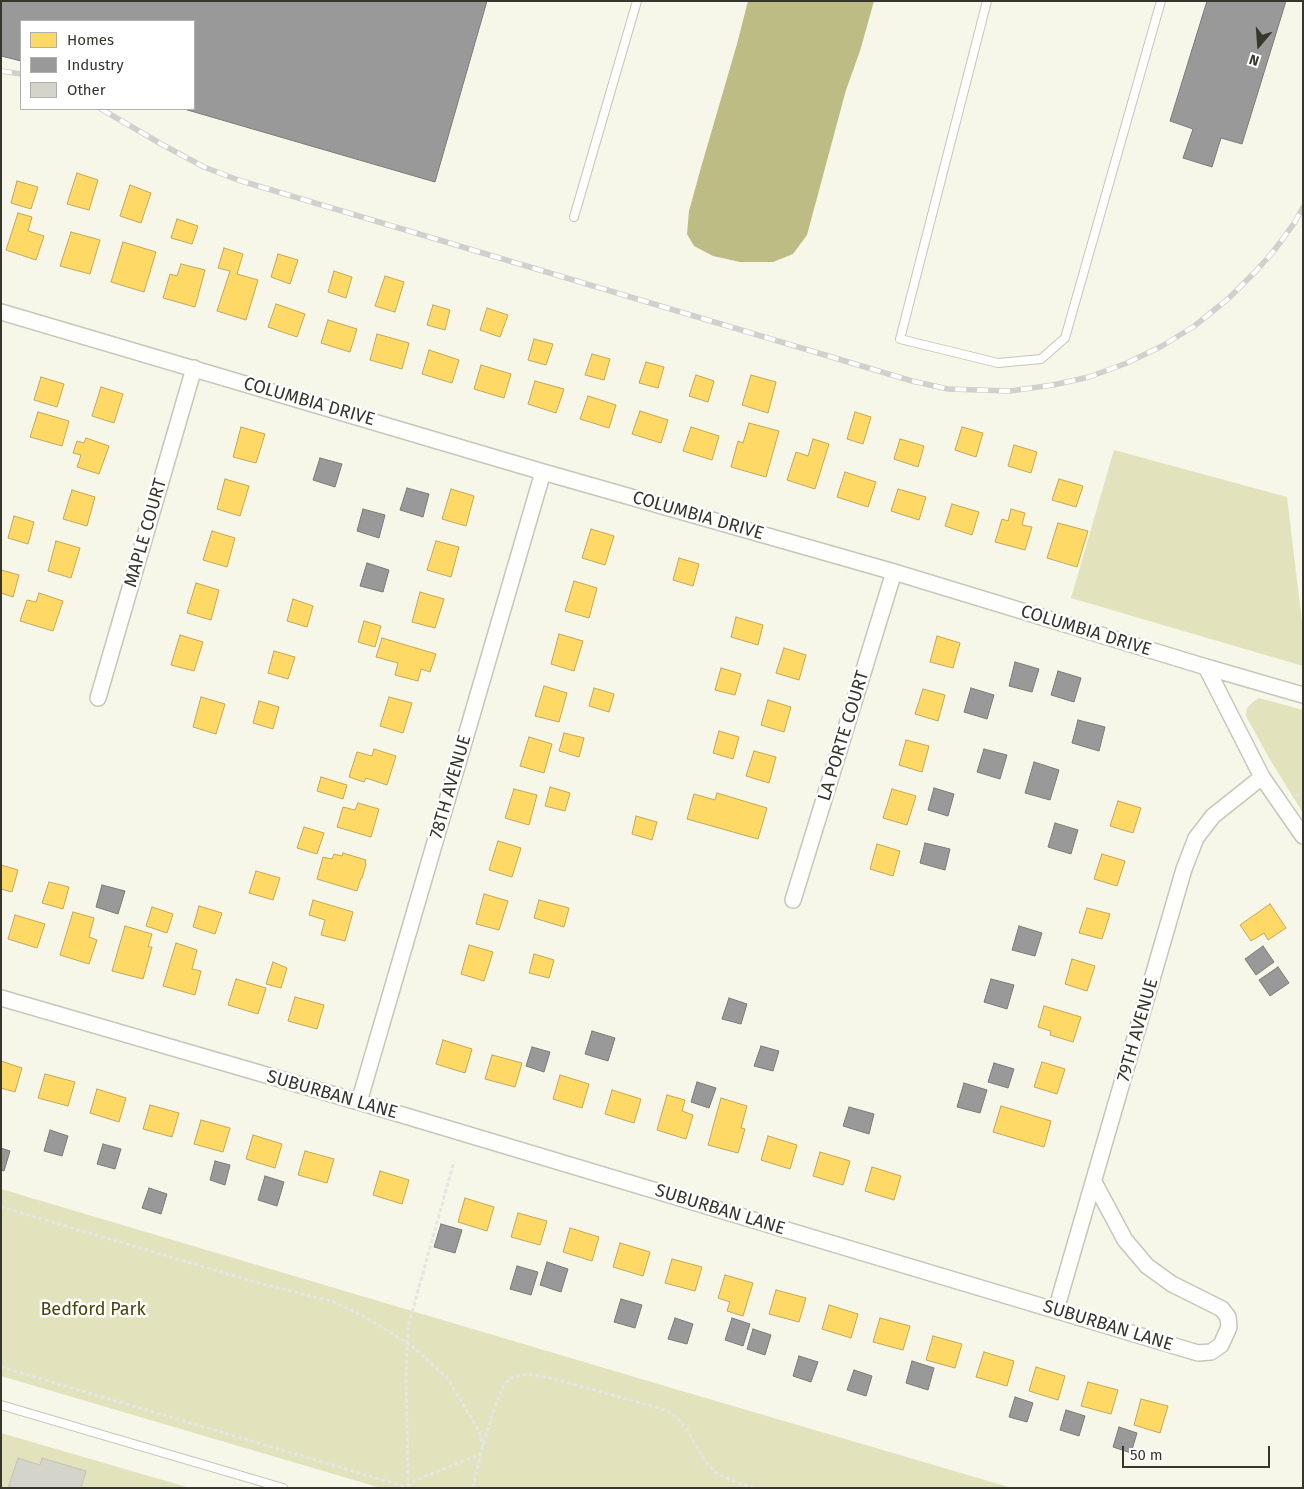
<!DOCTYPE html>
<html>
<head>
<meta charset="utf-8">
<style>
	body { margin:0 }
	#map { position:relative; width:1304px; height:1489px; overflow:hidden; background:#f6f6e9; font-family:"Fira Sans",sans-serif }
	canvas { display:block }
	.frame { position:absolute; inset:0; border:2px solid #36362c; pointer-events:none }
	.legend { position:absolute; left:20px; top:20px; width:175px; height:90px; box-sizing:border-box; background:#fff; border:1px solid #afafab; margin:0; padding:6px 9px; list-style:none; font-size:15px; color:#36362c }
	.legend li { display:flex; align-items:center; gap:10px; height:25px }
	.legend b { width:25px; border:1px solid #afafab }
	.north { position:absolute; left:1234px; top:20px; width:50px; height:50px; -webkit-text-stroke:4px #fff; paint-order:stroke; rotate:198deg; font-size:14px; font-weight:700; line-height:20px; text-align:center; color:#36362c }
	.north::after { content:''; display:block; margin:auto; width:18px; height:22px; background:#36362c; clip-path:polygon(50% 0,100% 100%,50% 72%,0 100%) }
	.scale { position:absolute; left:1122px; top:1446px; width:148px; height:22px; box-sizing:border-box; border:2px solid #36362c; border-top:0; padding-left:6px; font-size:15px; line-height:18px; white-space:nowrap; color:#36362c; -webkit-text-stroke:4px #fff; paint-order:stroke }
</style>
</head>
<body>
<div id="map">
<canvas width="1304" height="1489"></canvas>
<div class="frame"></div>
<ul class="legend">
<li><b style="height:14px;background:#ffd966"></b>Homes</li>
<li><b style="height:14px;background:#999"></b>Industry</li>
<li><b style="height:14px;background:#d4d4ca"></b>Other</li>
</ul>
<div class="north">N</div>
<div class="scale">50 m</div>
</div>
<script>
const c = document.querySelector('canvas').getContext('2d');
c.lineJoin = 'round';
function fillPath(path, color) { c.fillStyle = color; c.fill(path, 'evenodd'); }
const shape = rows => new Path2D(rows.map(r => 'M' + r).join(''));
function trace(path, color, width, dash) { c.strokeStyle = color; c.lineWidth = width; c.lineCap = dash ? 'butt' : 'round'; c.setLineDash(dash || []); c.stroke(path); }
function write(font, color, halo, rows, align = 'center') {
  c.font = font + ' "Fira Sans",sans-serif'; c.lineWidth = 5; c.setLineDash([]); c.textBaseline = 'middle'; c.strokeStyle = halo; c.fillStyle = color; for (const [text, x, y, turn = 0] of rows) {
    c.save(); c.translate(x, y); c.rotate((+turn || 0) * Math.PI / 180); c.textAlign = isNaN(turn) ? turn : align; if (halo) c.strokeText(text, 0, 0); c.fillText(text, 0, 0); c.restore();
  }
}
fillPath(shape([
	[1114,450,1287,497,1303,631,1303,666,1071,598],
	[1259,698,1303,710,1303,813,1269,758,1246,716,1247,708,1253,702],
	[1,1189,675,1389,1012,1488,381,1488,1,1376],
	[1,1433,190,1488,1,1488]
]), '#e2e2bc');
fillPath(shape([
	[748,1,874,1,860,51,846,90,807,235,793,254,773,262,740,262,713,256,694,246,687,234,689,211,700,171,737,44]
]), '#bdbc84');
const homes = shape([
	[77,173,98,180,89,210,67,204,77,173],
	[17,181,38,187,31,209,11,203,17,181],
	[130,185,151,193,141,223,120,216,130,185],
	[18,213,32,217,28,231,44,236,36,260,6,250,18,213],
	[177,219,198,226,192,244,171,238,177,219],
	[71,232,100,240,90,274,60,266,71,232],
	[123,242,156,252,144,292,111,282,123,242],
	[224,248,243,254,237,274,258,280,246,320,217,311,230,271,218,268,224,248],
	[278,254,298,260,290,284,271,277,278,254],
	[181,264,205,270,195,307,163,298,170,274,177,276,181,264],
	[334,271,352,277,346,298,328,292,334,271],
	[385,276,404,282,395,312,375,306,385,276],
	[276,304,305,314,297,337,268,327,276,304],
	[433,305,450,310,445,330,427,325,433,305],
	[487,308,508,315,500,337,480,330,487,308],
	[328,320,357,329,350,352,321,343,328,320],
	[377,334,409,343,402,369,370,360,377,334],
	[534,339,553,344,546,365,528,360,534,339],
	[429,350,459,360,452,383,422,374,429,350],
	[592,354,610,359,604,380,585,375,592,354],
	[646,362,664,367,658,388,639,383,646,362],
	[481,365,511,374,504,398,474,389,481,365],
	[696,375,714,381,708,402,689,396,696,375],
	[751,375,776,382,768,413,742,405,751,375],
	[41,377,64,384,57,407,34,400,41,377],
	[535,381,564,389,556,413,528,404,535,381],
	[101,387,123,394,114,423,92,416,101,387],
	[588,396,616,405,609,428,580,419,588,396],
	[640,411,668,420,661,443,632,434,640,411],
	[38,412,69,421,62,446,30,437,38,412],
	[855,412,871,417,863,444,847,439,855,412],
	[749,423,779,431,766,477,731,467,738,441,743,443,749,423],
	[241,427,265,434,256,463,233,457,241,427],
	[691,427,719,436,712,460,683,451,691,427],
	[962,427,983,433,976,457,955,450,962,427],
	[86,438,109,446,99,474,77,467,81,455,73,453,77,441,84,443,86,438],
	[813,439,829,444,815,489,787,480,796,452,808,456,813,439],
	[900,439,924,446,918,467,894,459,900,439],
	[1014,445,1037,452,1031,473,1008,466,1014,445],
	[845,472,876,482,868,507,837,497,845,472],
	[225,479,249,486,240,516,217,509,225,479],
	[1059,479,1083,486,1076,507,1052,500,1059,479],
	[451,489,474,496,466,526,442,519,451,489],
	[898,489,926,497,919,520,891,511,898,489],
	[72,490,95,497,87,526,63,519,72,490],
	[952,504,979,512,972,535,945,526,952,504],
	[1011,509,1025,513,1022,525,1032,527,1025,550,995,542,1002,519,1008,521,1011,509],
	[14,516,34,522,28,544,8,538,14,516],
	[1058,523,1088,531,1077,567,1047,558,1058,523],
	[591,529,614,536,605,565,582,558,591,529],
	[212,531,235,538,227,567,203,560,212,531],
	[56,541,80,548,71,578,48,571,56,541],
	[436,541,459,547,451,577,427,570,436,541],
	[679,558,699,564,693,586,673,580,679,558],
	[1,570,19,575,13,597,1,593,1,570],
	[574,581,597,588,589,618,565,611,574,581],
	[196,583,219,590,211,620,187,613,196,583],
	[420,592,444,599,435,628,412,622,420,592],
	[39,593,63,601,53,631,20,621,27,600,36,602,39,593],
	[293,599,313,606,307,627,287,621,293,599],
	[736,617,763,625,758,645,731,637,736,617],
	[364,621,381,626,375,647,358,642,364,621],
	[559,634,583,641,574,671,551,664,559,634],
	[180,635,203,642,194,671,171,665,180,635],
	[937,636,960,643,953,668,930,662,937,636],
	[382,638,436,654,430,672,421,669,418,681,395,675,398,663,376,657,382,638],
	[784,648,806,655,799,680,776,673,784,648],
	[274,651,295,657,288,679,268,673,274,651],
	[721,668,741,674,735,695,715,690,721,668],
	[544,686,567,693,559,722,535,716,544,686],
	[594,688,614,694,609,712,589,706,594,688],
	[923,689,945,695,938,721,915,714,923,689],
	[201,697,225,704,216,734,193,727,201,697],
	[389,697,412,703,403,733,380,726,389,697],
	[768,700,791,707,784,732,761,725,768,700],
	[259,701,279,707,273,729,253,723,259,701],
	[719,731,739,737,733,759,713,753,719,731],
	[564,733,584,738,579,757,559,751,564,733],
	[529,737,552,744,544,773,520,766,529,737],
	[906,740,929,746,922,772,899,765,906,740],
	[374,749,396,756,387,785,366,778,364,782,349,777,357,752,372,756,374,749],
	[754,751,776,757,769,783,746,776,754,751],
	[321,777,347,785,343,799,317,791,321,777],
	[550,787,570,793,565,811,545,806,550,787],
	[514,789,537,795,529,825,505,818,514,789],
	[892,789,916,796,907,825,883,818,892,789],
	[717,793,767,808,758,839,687,819,694,794,715,800,717,793],
	[1118,801,1141,808,1133,833,1110,826,1118,801],
	[358,803,379,809,371,837,337,827,343,807,355,810,358,803],
	[636,816,657,822,652,840,632,834,636,816],
	[304,827,324,833,317,854,297,848,304,827],
	[498,841,521,848,512,877,489,870,498,841],
	[877,844,900,851,893,876,870,869,877,844],
	[343,853,366,860,365,863,366,864,362,878,361,878,357,891,317,879,323,857,332,859,334,854,342,856,343,853],
	[1102,854,1125,861,1117,886,1094,879,1102,854],
	[1,865,18,870,12,892,1,889,1,865],
	[256,871,280,878,273,900,249,893,256,871],
	[49,882,69,887,63,909,42,903,49,882],
	[484,894,508,901,499,930,476,924,484,894],
	[313,900,353,912,345,941,321,935,325,920,309,915,313,900],
	[539,900,569,908,564,927,534,918,539,900],
	[1270,904,1286,928,1268,940,1264,933,1251,941,1240,925,1270,904],
	[199,906,222,913,215,934,193,927,199,906],
	[152,907,173,914,167,933,146,926,152,907],
	[1087,908,1110,914,1102,939,1079,933,1087,908],
	[73,912,94,918,89,937,97,940,89,964,60,955,73,912],
	[15,915,45,924,37,948,8,939,15,915],
	[125,926,152,934,148,947,152,947,143,979,112,971,125,926],
	[176,943,197,950,192,969,201,971,195,995,163,986,176,943],
	[469,945,493,952,484,981,461,974,469,945],
	[534,954,554,960,549,978,529,973,534,954],
	[1072,959,1095,966,1087,991,1065,984,1072,959],
	[273,962,287,968,281,988,266,984,273,962],
	[236,979,266,988,258,1014,228,1005,236,979],
	[295,997,324,1005,317,1029,288,1021,295,997],
	[1044,1006,1081,1017,1073,1042,1050,1035,1051,1031,1038,1027,1044,1006],
	[443,1040,472,1049,465,1073,436,1064,443,1040],
	[492,1055,522,1063,515,1087,485,1079,492,1055],
	[1,1061,22,1068,15,1092,1,1088,1,1061],
	[1042,1062,1065,1069,1057,1094,1034,1087,1042,1062],
	[45,1074,75,1082,68,1106,38,1098,45,1074],
	[560,1075,589,1084,582,1108,553,1099,560,1075],
	[97,1089,126,1098,119,1122,90,1113,97,1089],
	[612,1090,641,1099,634,1123,605,1114,612,1090],
	[667,1095,685,1100,682,1111,693,1115,686,1139,657,1130,667,1095],
	[721,1098,747,1106,741,1128,745,1129,738,1153,708,1145,721,1098],
	[150,1105,179,1113,172,1137,143,1129,150,1105],
	[1001,1106,1051,1121,1044,1147,993,1132,1001,1106],
	[201,1120,230,1128,223,1152,194,1144,201,1120],
	[253,1135,282,1144,275,1168,246,1159,253,1135],
	[768,1136,797,1145,790,1169,761,1160,768,1136],
	[305,1151,334,1159,327,1183,298,1175,305,1151],
	[820,1152,850,1161,843,1185,813,1176,820,1152],
	[872,1167,901,1176,894,1200,865,1191,872,1167],
	[380,1171,409,1180,402,1204,373,1195,380,1171],
	[465,1198,494,1207,487,1231,458,1222,465,1198],
	[518,1213,547,1221,540,1245,511,1237,518,1213],
	[570,1228,599,1237,592,1261,563,1252,570,1228],
	[620,1243,650,1252,643,1276,613,1267,620,1243],
	[672,1259,702,1267,695,1291,665,1283,672,1259],
	[725,1275,753,1283,743,1316,727,1311,730,1302,718,1298,725,1275],
	[776,1290,806,1298,799,1322,769,1314,776,1290],
	[829,1305,858,1314,851,1338,822,1329,829,1305],
	[880,1318,910,1326,903,1350,873,1342,880,1318],
	[933,1336,962,1344,955,1368,926,1360,933,1336],
	[984,1352,1014,1361,1007,1386,976,1377,984,1352],
	[1036,1367,1065,1376,1058,1400,1029,1391,1036,1367],
	[1088,1382,1118,1390,1111,1414,1081,1406,1088,1382],
	[1141,1399,1168,1406,1160,1433,1134,1425,1141,1399]
]);
fillPath(homes, '#ffd966');
trace(homes, '#c3a855', 1);
const industry = shape([
	[1,1,487,1,435,182,184,109,194,109,194,21,21,21,21,61,1,56,1,1],
	[1207,1,1286,1,1242,144,1221,138,1212,167,1183,158,1193,129,1170,121,1207,1],
	[320,458,342,464,335,487,313,480,320,458],
	[407,488,429,494,423,517,400,510,407,488],
	[363,509,385,515,379,538,357,531,363,509],
	[367,563,389,570,383,592,360,586,367,563],
	[1015,662,1039,669,1032,692,1009,686,1015,662],
	[1058,671,1081,678,1074,702,1051,695,1058,671],
	[971,688,994,695,987,719,964,712,971,688],
	[1078,720,1105,727,1099,751,1072,743,1078,720],
	[984,749,1007,755,1000,779,977,772,984,749],
	[1034,762,1059,770,1050,800,1025,793,1034,762],
	[934,788,954,794,948,816,928,810,934,788],
	[1055,823,1078,830,1071,854,1048,847,1055,823],
	[925,843,950,849,945,870,920,863,925,843],
	[102,885,125,891,118,914,96,907,102,885],
	[1019,926,1042,933,1035,956,1012,950,1019,926],
	[1263,946,1274,962,1256,975,1245,959,1263,946],
	[1278,967,1289,983,1270,996,1259,980,1278,967],
	[991,979,1014,985,1007,1009,984,1002,991,979],
	[729,998,747,1004,741,1024,722,1019,729,998],
	[592,1031,615,1038,608,1061,585,1054,592,1031],
	[761,1046,779,1051,773,1071,754,1066,761,1046],
	[532,1047,550,1052,544,1072,526,1066,532,1047],
	[994,1063,1014,1069,1008,1088,988,1082,994,1063],
	[697,1082,716,1088,709,1108,691,1102,697,1082],
	[964,1083,987,1090,980,1113,957,1107,964,1083],
	[849,1107,874,1114,869,1134,843,1126,849,1107],
	[50,1130,68,1136,62,1156,44,1151,50,1130],
	[103,1144,121,1149,115,1169,97,1164,103,1144],
	[1,1148,10,1151,4,1171,1,1170,1,1148],
	[215,1161,230,1165,225,1185,210,1180,215,1161],
	[265,1176,284,1182,277,1206,258,1200,265,1176],
	[149,1188,167,1194,161,1214,142,1208,149,1188],
	[441,1224,462,1230,455,1253,434,1247,441,1224],
	[547,1262,568,1269,561,1292,540,1285,547,1262],
	[517,1266,538,1272,531,1295,510,1289,517,1266],
	[621,1299,642,1305,635,1328,614,1322,621,1299],
	[675,1318,693,1324,687,1344,668,1339,675,1318],
	[732,1318,750,1324,743,1346,725,1340,732,1318],
	[753,1329,771,1335,765,1355,747,1349,753,1329],
	[799,1356,818,1362,811,1382,793,1376,799,1356],
	[912,1361,934,1368,928,1390,906,1383,912,1361],
	[854,1370,872,1376,866,1396,847,1390,854,1370],
	[1015,1397,1033,1403,1027,1422,1009,1417,1015,1397],
	[1066,1410,1085,1416,1079,1436,1060,1430,1066,1410],
	[1119,1427,1137,1433,1131,1453,1113,1447,1119,1427]
]);
fillPath(industry, '#999');
trace(industry, '#7b7b78', 1);
const building = shape([
	[18,1458,40,1465,42,1458,86,1471,81,1488,8,1488,18,1458]
]);
fillPath(building, '#d4d4ca');
trace(building, '#c3c3b9', 1);
const lane = shape([
	[987,1,900,339,998,363,1041,359,1065,338,1161,1],
	[574,217,637,1],
	[1,1405,283,1488]
]);
const street = shape([
	[1,312,543,472,894,572,1206,667,1262,777,1303,836],
	[1206,667,1303,695],
	[98,698,194,368],
	[793,900,894,572],
	[1,998,359,1102,1198,1353,1211,1352,1221,1345,1229,1327,1228,1317,1222,1309,1172,1284,1147,1266,1125,1240,1094,1182],
	[359,1102,543,472],
	[1056,1310,1184,869,1196,838,1213,816,1262,777]
]);
trace(lane, '#c6c6bb', 10);
trace(street, '#c6c6bb', 18);
trace(shape([
	[1296,796,1303,793],
	[1,1207,262,1284,334,1302,365,1317,413,1347,448,1379,479,1431,483,1446],
	[1,1367,410,1488],
	[408,1487,406,1376,408,1327,454,1161],
	[408,1487,416,1480,481,1454],
	[473,1488,481,1451,497,1401,503,1386,512,1377,527,1374,547,1377,666,1410,677,1418,685,1427,706,1462,716,1473,737,1483,756,1488]
]), '#e5e5e1', 3, [4, 2.5]);
trace(lane, '#fefefc', 8);
trace(street, '#fefefc', 15);
const rail = shape([
	[1,71,21,74],
	[101,109,163,145,204,167,238,180,912,381,948,389,1010,391,1053,385,1089,377,1127,363,1162,346,1193,327,1228,299,1256,271,1273,252,1295,222,1303,207]
]);
trace(rail, '#d0d0cc', 5.5);
trace(rail, '#fff', 4, [11]);
write('18px', '#36362c', '#fff', [
	["COLUMBIA DRIVE",309,402,16],
	["COLUMBIA DRIVE",698,516,16],
	["MAPLE COURT",146,533,-74],
	["COLUMBIA DRIVE",1086,631,17],
	["LA PORTE COURT",844,736,-73],
	["78TH AVENUE",451,787,-74],
	["79TH AVENUE",1138,1030,-74],
	["SUBURBAN LANE",332,1095,16],
	["SUBURBAN LANE",720,1210,17],
	["SUBURBAN LANE",1108,1326,17]
]);
write('18px', '#48470b', '#fff', [
	["Bedford Park",93,1310]
]);
</script>
</body>
</html>
